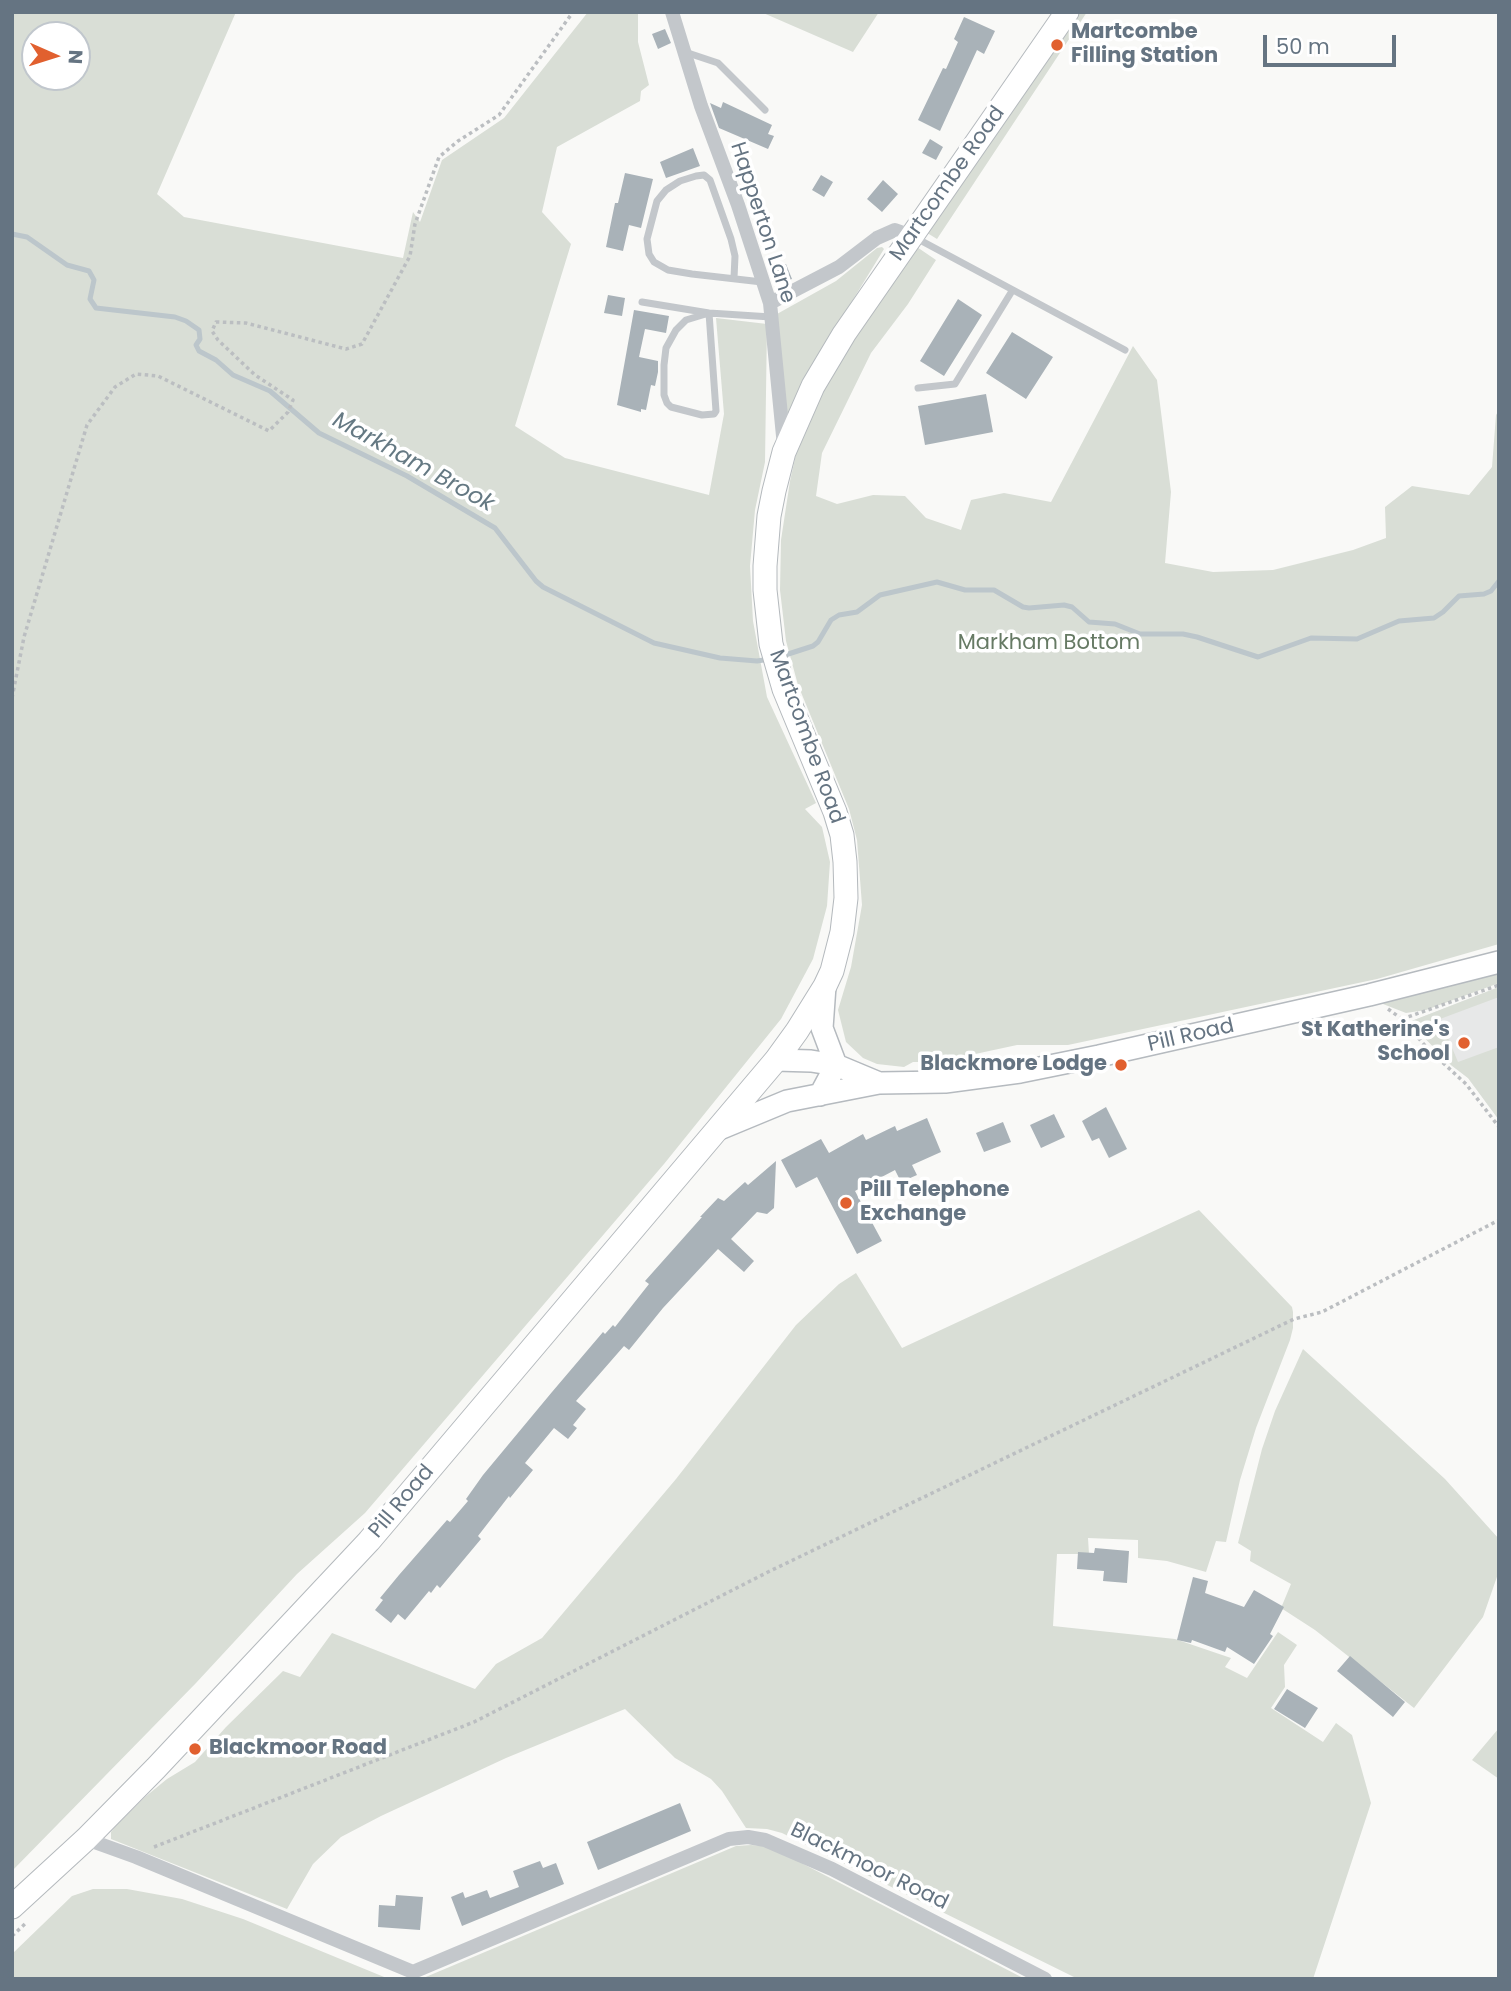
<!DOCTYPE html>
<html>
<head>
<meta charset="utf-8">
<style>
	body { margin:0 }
	#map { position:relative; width:1511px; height:1991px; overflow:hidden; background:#f9f9f7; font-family:Poppins,sans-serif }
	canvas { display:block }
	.frame { position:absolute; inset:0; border:14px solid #657482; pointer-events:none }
	.north { position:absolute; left:21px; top:21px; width:70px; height:70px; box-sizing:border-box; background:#fff; border:2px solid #c1c7cd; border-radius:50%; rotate:93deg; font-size:19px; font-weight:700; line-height:28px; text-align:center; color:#657482 }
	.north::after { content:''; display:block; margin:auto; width:24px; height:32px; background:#e1602f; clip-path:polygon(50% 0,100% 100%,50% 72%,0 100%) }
	.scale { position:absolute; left:1263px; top:35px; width:133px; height:32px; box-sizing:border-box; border:4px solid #657482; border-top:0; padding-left:9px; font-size:21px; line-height:24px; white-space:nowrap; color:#657482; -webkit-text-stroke:5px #fff; paint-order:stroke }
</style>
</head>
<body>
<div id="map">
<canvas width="1511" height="1991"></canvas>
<div class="frame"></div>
<div class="north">N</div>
<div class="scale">50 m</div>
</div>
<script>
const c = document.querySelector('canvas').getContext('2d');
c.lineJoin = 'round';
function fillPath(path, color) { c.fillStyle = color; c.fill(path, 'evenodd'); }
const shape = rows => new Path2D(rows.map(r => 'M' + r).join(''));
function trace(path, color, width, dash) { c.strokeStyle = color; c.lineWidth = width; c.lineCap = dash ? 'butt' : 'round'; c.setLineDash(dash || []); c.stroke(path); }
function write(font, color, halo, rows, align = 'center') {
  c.font = font + ' Poppins,sans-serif'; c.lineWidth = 7; c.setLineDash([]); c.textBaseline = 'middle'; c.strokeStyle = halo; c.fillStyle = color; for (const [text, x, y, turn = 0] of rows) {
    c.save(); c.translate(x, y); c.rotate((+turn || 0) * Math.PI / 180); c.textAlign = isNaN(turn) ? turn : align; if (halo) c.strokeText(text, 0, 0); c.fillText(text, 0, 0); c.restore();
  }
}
fillPath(shape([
	[1499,987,1499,1120,1468,1078,1451,1065,1409,1022]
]), '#e7e8e8');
fillPath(shape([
	[12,12,236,12,157,194,184,217,403,258,413,212,420,222,442,160,504,118,588,12,638,12,638,42,649,85,641,91,640,101,557,147,542,212,571,244,515,426,565,458,709,495,724,414,716,318,767,324,765,462,755,510,750,566,753,621,767,697,816,803,805,809,822,827,830,862,827,906,813,959,781,1019,664,1164,365,1513,297,1574,196,1683,12,1871],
	[35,35,77,35,77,77,35,77],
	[761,12,879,12,853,52],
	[1073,12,1087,12,937,239,924,231],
	[914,245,936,260,908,304,871,353,822,453,816,496,837,504,873,495,905,496,926,518,961,530,971,500,1004,493,1051,502,1133,346,1157,380,1171,492,1165,563,1213,572,1273,570,1353,550,1386,538,1385,507,1412,486,1469,495,1492,467,1496,415,1499,410,1499,944,1377,979,1068,1045,1017,1045,938,1062,913,1062,904,1067,877,1064,863,1058,846,1042,838,1010,851,967,862,905,857,840,849,809,798,685,786,641,780,590,781,540,790,481,799,441,826,374],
	[882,247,884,249,813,365,786,422,777,314,836,281,877,248],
	[1499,965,1499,983,1426,1010,1406,1013,1383,1004,1384,1002],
	[1499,987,1499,997,1440,1019,1458,1062,1499,1047,1499,1120,1468,1078,1451,1065,1409,1022],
	[1199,1210,1292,1307,1293,1312,1293,1328,1290,1340,1256,1428,1240,1480,1226,1542,1216,1541,1206,1572,1167,1561,1138,1558,1138,1540,1088,1538,1089,1554,1057,1554,1053,1626,1175,1639,1231,1658,1225,1667,1247,1678,1278,1632,1297,1645,1284,1665,1285,1687,1271,1708,1323,1742,1336,1723,1352,1735,1371,1803,1313,1979,1078,1979,782,1833,767,1829,746,1828,722,1791,711,1779,675,1758,625,1709,506,1758,381,1816,341,1837,313,1864,287,1909,111,1839,111,1832,115,1827,145,1797,167,1779,195,1762,226,1727,283,1671,300,1677,332,1633,475,1689,496,1664,542,1638,676,1479,796,1325,839,1284,856,1273,902,1348],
	[1303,1349,1445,1479,1499,1539,1499,1571,1483,1617,1414,1708,1315,1630,1281,1608,1291,1584,1250,1561,1251,1551,1238,1543,1262,1449,1275,1411],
	[1499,1728,1499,1779,1472,1760],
	[751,1845,763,1846,784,1854,1025,1979,421,1979,736,1846],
	[93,1889,127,1889,182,1899,243,1919,389,1979,12,1979,12,1954,72,1896]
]), '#d9ded6');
trace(shape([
	[12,234,27,237,67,265,89,271,94,280,90,299,96,308,175,317,186,321,199,330,200,339,196,345,199,351,216,360,233,375,270,391,319,433,407,476,495,528,536,581,543,587,654,643,720,658,757,661,770,659],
	[779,657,813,646,818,642,831,620,839,615,857,612,880,595,937,582,965,590,994,590,1023,607,1029,608,1064,605,1072,607,1089,622,1115,624,1140,634,1183,634,1197,637,1258,657,1311,638,1357,639,1399,621,1434,618,1443,612,1459,596,1484,594,1491,591,1499,581]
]), '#bcc6cb', 5);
fillPath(shape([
	[964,17,995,31,984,54,977,50,940,131,918,120,943,68,946,69,958,42,954,39],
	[665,29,671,43,658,49,652,34],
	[723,102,772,125,768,134,774,136,768,149,719,128,710,103,721,108],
	[930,139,943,147,936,160,922,153],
	[693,148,700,166,666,178,660,162],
	[625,173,653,179,641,228,629,225,623,251,606,247,615,203,618,203],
	[821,175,833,182,824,197,812,190],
	[883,180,898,194,882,212,867,199],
	[786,264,792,279,777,284,771,269],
	[608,295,625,298,622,316,604,313],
	[958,299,982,315,944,376,920,361],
	[634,310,669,316,666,333,645,329,639,357,658,361,658,372,655,386,651,385,646,410,641,409,641,412,617,405],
	[1012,332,1053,357,1026,399,986,373],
	[986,394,993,432,925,445,918,406],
	[1106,1107,1127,1149,1109,1158,1099,1138,1092,1141,1082,1121],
	[1054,1114,1065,1137,1041,1148,1030,1125],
	[927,1118,941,1152,912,1165,917,1175,901,1182,895,1170,855,1191,882,1241,857,1254,817,1177,796,1188,781,1160,821,1139,829,1153,863,1134,866,1140,895,1126,897,1131],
	[1003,1122,1011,1142,984,1152,976,1133],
	[776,1161,774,1208,767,1214,757,1212,731,1239,754,1261,744,1272,718,1249,663,1308,629,1350,624,1346,576,1401,586,1409,573,1425,577,1428,568,1439,554,1428,525,1463,533,1470,510,1498,509,1496,478,1536,481,1539,440,1588,437,1585,431,1593,429,1591,405,1620,398,1614,391,1623,375,1610,383,1600,380,1598,399,1575,447,1520,450,1522,468,1501,466,1499,483,1475,552,1392,603,1332,605,1334,613,1325,615,1327,649,1284,645,1281,702,1217,700,1217,718,1198,724,1201,745,1182,748,1185],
	[1095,1548,1129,1551,1127,1583,1103,1581,1104,1571,1077,1569,1078,1552,1094,1553],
	[1193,1577,1208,1581,1205,1593,1244,1607,1254,1590,1284,1607,1270,1634,1273,1636,1254,1664,1227,1647,1225,1652,1192,1640,1191,1643,1177,1640],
	[1350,1656,1405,1702,1393,1717,1337,1671],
	[1287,1689,1318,1708,1305,1728,1274,1709],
	[680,1803,691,1831,598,1870,587,1842],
	[540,1861,543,1868,556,1863,564,1884,462,1926,451,1897,463,1892,465,1898,487,1890,490,1898,519,1887,513,1871],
	[396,1895,423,1897,420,1930,378,1927,379,1905,395,1906]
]), '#a9b2b8');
const secondary = shape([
	[776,1060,811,1061,836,1065,879,1083],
	[820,1095,836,1065,822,1028,825,986],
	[717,1130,787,1101,879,1083,945,1082,1020,1072,1099,1056,1369,995,1499,962]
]);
const primary = shape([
	[12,1907,86,1839,156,1768,369,1541,776,1060,797,1031,825,986,832,971,842,932,846,898,845,862,842,835,835,812,784,689,771,644,765,590,765,566,769,516,774,491,784,452,813,386,844,334,1067,12]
]);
trace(secondary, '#b5babf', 24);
trace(primary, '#b4b9bd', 25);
trace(shape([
	[12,698,24,637,87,425,115,387,136,374,158,376,269,431,288,412,293,400,255,375,218,340,212,331,216,322,246,323,346,349,362,344,410,256,415,224,439,157,458,141,499,115,573,12],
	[1388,1009,1402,1019,1428,1049,1466,1084,1499,1127],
	[1402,1019,1499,985],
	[154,1847,474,1722,768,1572,1294,1319,1322,1312,1499,1220],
	[12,1936,26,1923]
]), '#bbbec1', 3.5, [3.5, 3.5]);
trace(shape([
	[685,52,718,63,765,110],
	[916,238,1125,350],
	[734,278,735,256,731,239,710,180,704,175,696,176,680,181,666,190,657,201,647,239,649,254,654,262,668,270,692,274,762,282],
	[642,302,709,313,771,317],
	[709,313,716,411,714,414,702,415,671,407,667,403,664,395,664,365,666,348,676,330,686,320,709,313],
	[918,388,955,384,1012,291]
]), '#c3c7cb', 7);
trace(shape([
	[672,12,701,106,738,205,770,303,784,446],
	[770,303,839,267,877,238,895,230,912,236],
	[86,1839,136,1857,413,1972,729,1839,748,1837,765,1840,832,1869,1045,1979]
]), '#c3c7cb', 14);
trace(secondary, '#fff', 21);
trace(primary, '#fff', 23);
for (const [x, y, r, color] of [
	[1057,45,7,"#e1602f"],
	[1464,1043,7,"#e1602f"],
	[1121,1065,7,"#e1602f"],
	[846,1203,7,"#e1602f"],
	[195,1749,7,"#e1602f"]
]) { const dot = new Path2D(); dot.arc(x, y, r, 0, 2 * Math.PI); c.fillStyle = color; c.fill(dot); trace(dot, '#fff', 2.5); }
write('bold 21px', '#657482', '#fff', [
	["Martcombe",1071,33],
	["Filling Station",1071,57],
	["St Katherine's",1450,1031,"right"],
	["School",1450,1055,"right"],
	["Blackmore Lodge",1107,1065,"right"],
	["Pill Telephone",860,1191],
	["Exchange",860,1215],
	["Blackmoor Road",209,1749]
], 'left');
write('21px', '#657482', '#fff', [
	["Martcombe Road",948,184,-55],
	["Happerton Lane",762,223,72],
	["Martcombe Road",806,737,70],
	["Pill Road",1191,1036,-13],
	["Pill Road",402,1502,-50],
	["Blackmoor Road",869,1867,26]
]);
write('21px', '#667a64', '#fff', [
	["Markham Bottom",1049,644]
]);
write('italic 23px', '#657983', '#fff', [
	["Markham Brook",413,463,29]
]);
</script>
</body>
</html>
